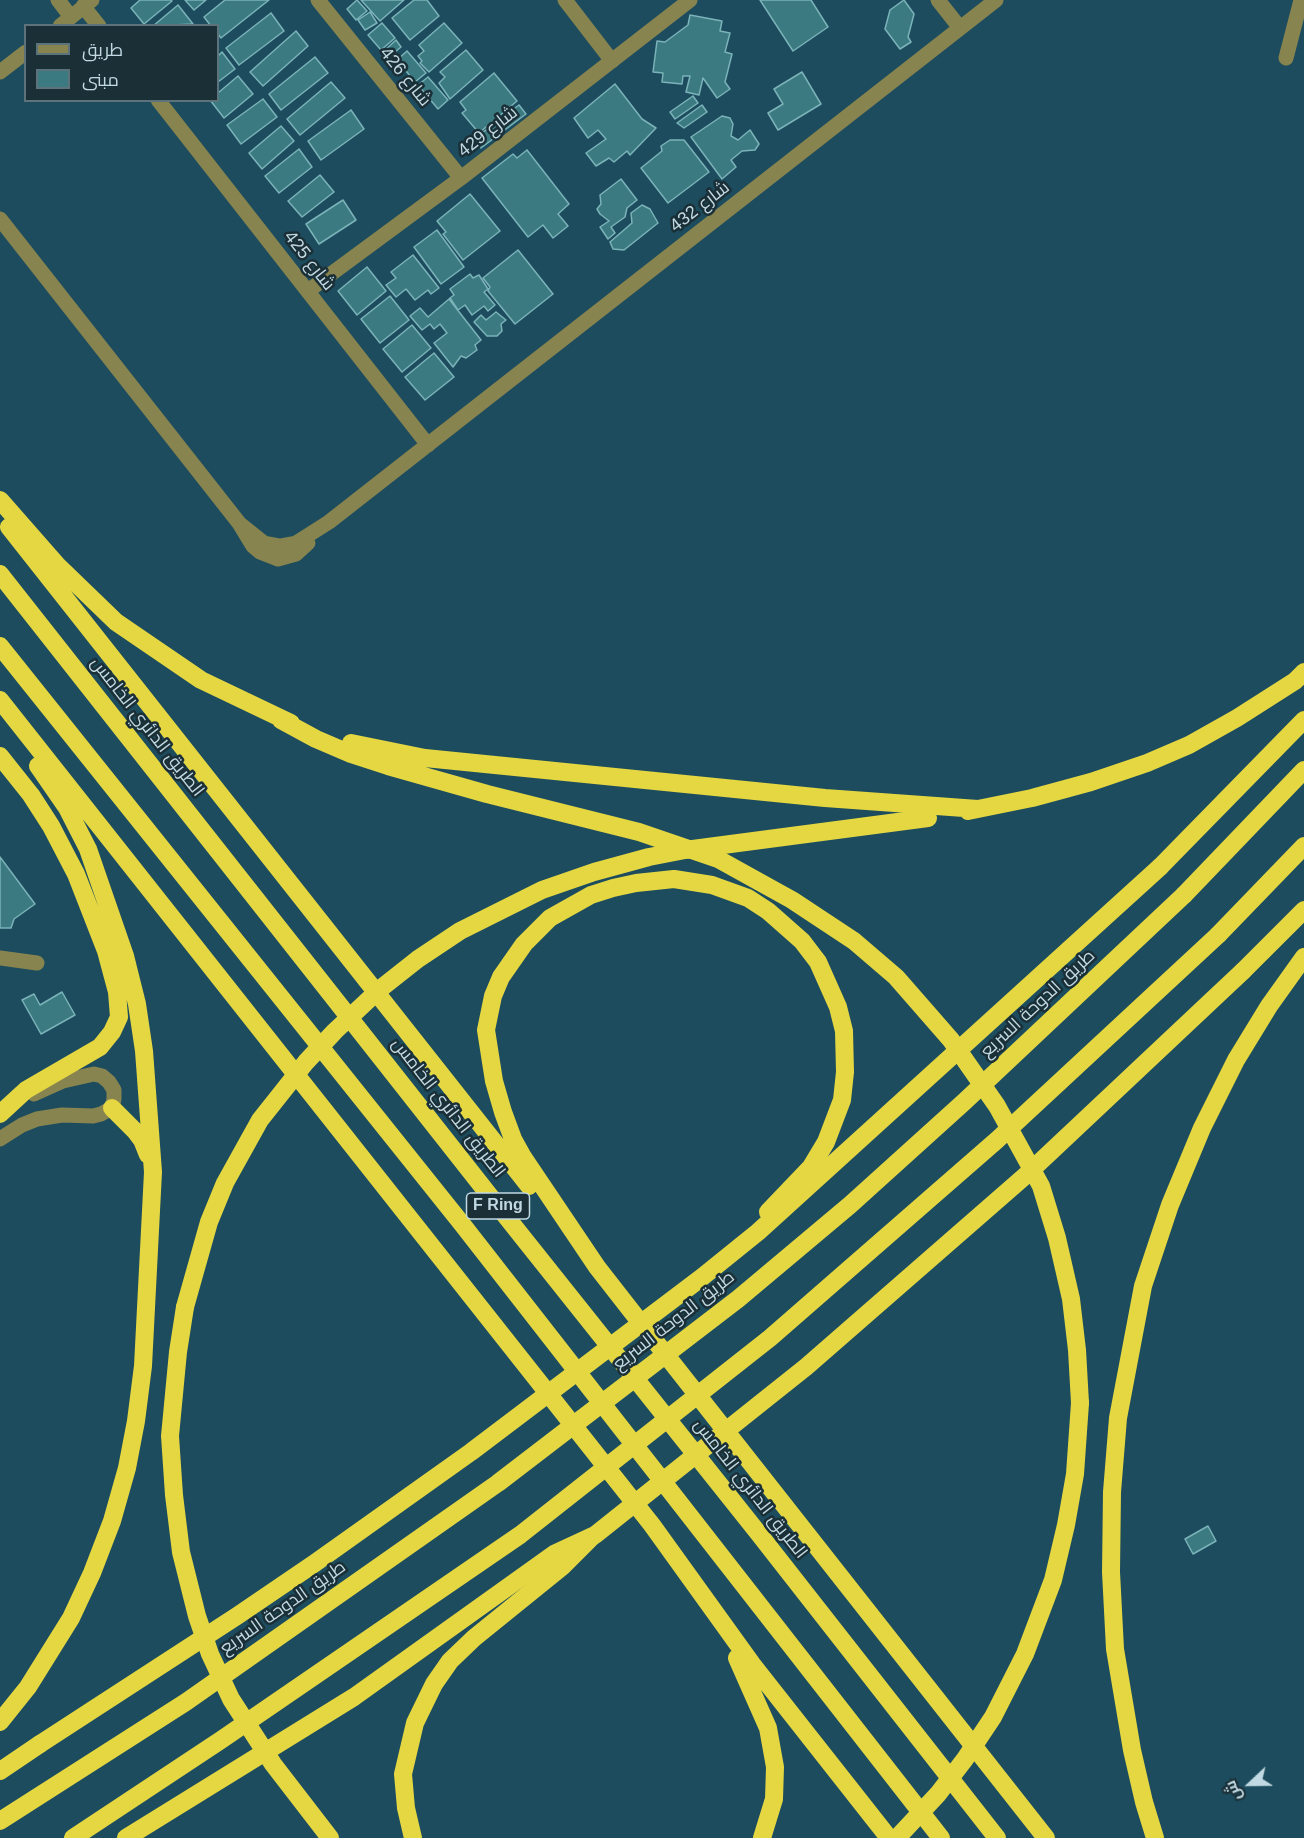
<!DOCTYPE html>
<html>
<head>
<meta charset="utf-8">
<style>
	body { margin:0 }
	#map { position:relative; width:1304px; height:1838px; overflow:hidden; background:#1c4c5d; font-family:Helvetica,Cairo,sans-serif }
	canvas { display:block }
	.legend { position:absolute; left:24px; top:24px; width:195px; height:78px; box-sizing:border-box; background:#1b2f37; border:2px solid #5d737c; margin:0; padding:8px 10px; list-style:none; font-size:18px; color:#c1d9e3 }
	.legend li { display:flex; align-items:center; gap:12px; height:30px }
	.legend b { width:30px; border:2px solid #5d737c }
	.north { position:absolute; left:1220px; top:1754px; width:60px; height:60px; -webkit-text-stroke:4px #1b2f37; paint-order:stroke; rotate:248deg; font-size:16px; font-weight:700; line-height:24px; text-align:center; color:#c1d9e3 }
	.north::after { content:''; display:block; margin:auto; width:21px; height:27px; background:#c1d9e3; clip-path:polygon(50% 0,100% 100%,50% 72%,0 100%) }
</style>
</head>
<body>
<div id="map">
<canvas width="1304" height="1838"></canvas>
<ul class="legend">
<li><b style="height:8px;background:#88844f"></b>طريق</li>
<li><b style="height:16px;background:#3b7a80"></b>مبنى</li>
</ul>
<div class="north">ش</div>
</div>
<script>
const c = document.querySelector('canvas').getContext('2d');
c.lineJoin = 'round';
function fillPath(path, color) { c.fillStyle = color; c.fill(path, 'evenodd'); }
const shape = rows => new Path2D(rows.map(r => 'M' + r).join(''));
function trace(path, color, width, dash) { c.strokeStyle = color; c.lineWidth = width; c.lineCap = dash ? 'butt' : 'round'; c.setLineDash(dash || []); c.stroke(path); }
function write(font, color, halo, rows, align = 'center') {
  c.font = font + ' Helvetica,Cairo,sans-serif'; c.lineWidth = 5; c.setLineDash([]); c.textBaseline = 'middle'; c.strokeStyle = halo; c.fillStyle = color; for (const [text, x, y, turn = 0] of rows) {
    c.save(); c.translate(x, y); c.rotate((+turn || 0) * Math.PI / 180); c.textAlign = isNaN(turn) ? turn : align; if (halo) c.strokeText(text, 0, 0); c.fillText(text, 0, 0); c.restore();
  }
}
const building = shape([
	[140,0,171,0,172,1,144,24,131,8,140,0],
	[185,0,206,0,194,10,185,0],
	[225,0,269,0,221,38,218,34,218,26,211,26,204,17,225,0],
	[357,0,367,11,356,20,347,9,357,0],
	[361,0,404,0,380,21,361,0],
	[414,0,427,0,439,16,410,40,392,18,414,0],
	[760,0,811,0,828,27,793,51,760,0],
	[904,0,914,14,908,37,911,42,900,49,885,29,890,10,904,0],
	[178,5,193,24,153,26,178,5],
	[370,12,377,23,365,30,358,20,370,12],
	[271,13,284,31,239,65,226,48,271,13],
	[690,15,722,21,720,31,730,33,725,52,732,54,725,82,730,89,717,98,703,78,699,95,686,92,690,76,683,76,682,84,662,82,663,73,653,72,657,41,665,42,688,25,690,15],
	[382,23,395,38,381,50,368,35,382,23],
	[444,23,462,43,429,72,420,63,422,61,418,56,424,51,419,45,444,23],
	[296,31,308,46,263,86,250,72,296,31],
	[396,40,401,47,389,57,384,51,396,40],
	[466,50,483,70,450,99,439,83,445,77,440,72,466,50],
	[407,51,426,73,415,82,397,60,407,51],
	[222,52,235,69,218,82,218,56,222,52],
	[315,57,328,73,281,110,269,94,315,57],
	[802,72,821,104,778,130,768,113,783,104,774,89,802,72],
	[494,73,517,101,479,133,462,113,466,110,460,102,494,73],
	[238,76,253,94,224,118,210,100,218,100,218,93,238,76],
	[428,77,448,100,438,109,418,85,428,77],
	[331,82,345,98,300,135,287,119,331,82],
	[615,84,642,119,656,128,630,155,627,151,614,162,609,158,596,166,586,153,606,139,598,130,588,138,574,118,615,84],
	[693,96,698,103,675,119,670,112,693,96],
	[263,99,277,117,241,144,227,125,263,99],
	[519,105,526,114,481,148,474,139,519,105],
	[702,105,707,112,684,128,677,123,702,105],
	[351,110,364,129,321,160,308,141,351,110],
	[722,116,730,118,733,124,731,136,738,140,750,130,759,144,755,150,742,151,731,160,736,167,722,179,691,137,722,116],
	[281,126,294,141,262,169,249,153,281,126],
	[670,140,684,140,709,172,668,203,641,168,662,151,661,146,670,140],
	[299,149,312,167,279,193,265,176,299,149],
	[527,150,569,204,558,214,568,226,553,238,543,225,528,237,482,178,513,154,517,158,527,150],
	[320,175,334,192,302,217,288,201,320,175],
	[621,179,637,200,627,208,625,217,611,227,615,233,608,239,600,227,609,221,600,214,597,209,601,204,600,195,621,179],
	[470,194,500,231,463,260,443,234,446,232,437,221,470,194],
	[343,200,356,220,319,244,306,224,343,200],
	[642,205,650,209,658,223,624,250,613,249,610,242,632,223,631,213,642,205],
	[437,230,464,267,441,284,414,247,437,230],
	[518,250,553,294,515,324,488,291,490,287,483,278,518,250],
	[413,255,439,288,431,294,428,290,415,300,406,289,396,297,386,285,396,278,391,272,413,255],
	[367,267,386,291,357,315,338,291,367,267],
	[470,274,473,278,479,275,488,289,484,292,495,305,488,311,484,306,472,315,465,305,458,310,450,298,454,295,450,289,470,274],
	[390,296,409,320,380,343,361,319,390,296],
	[449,299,481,340,475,345,477,350,466,358,461,356,453,367,434,343,447,333,440,324,434,329,430,324,422,330,410,316,420,308,428,317,449,299],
	[496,312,506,320,501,324,502,331,497,336,487,336,474,322,481,315,486,320,496,312],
	[412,325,431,348,402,372,383,349,412,325],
	[434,353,454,377,425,400,405,377,434,353],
	[0,857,35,904,14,919,11,928,0,928,0,857],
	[62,992,75,1015,41,1034,22,1000,34,994,40,1005,62,992],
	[1208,1526,1216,1541,1193,1554,1185,1539,1208,1526]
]);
fillPath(building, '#3b7a80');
trace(building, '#7bb3b9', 1.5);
trace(shape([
	[58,0,71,17],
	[318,0,461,178],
	[565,0,612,61],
	[938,0,960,28],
	[83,6,99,26],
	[60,26,92,0],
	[1286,58,1301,0],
	[0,72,26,52],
	[158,100,428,445],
	[0,219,239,523,253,546,260,552,278,559,296,554,308,543],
	[308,291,461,178,690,0],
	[239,523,264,543,280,546,296,543,329,522,996,0],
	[0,958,37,963],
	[0,1139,22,1125,37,1119,62,1115,93,1116,101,1114,112,1108,114,1099,114,1090,109,1082,102,1076,94,1074,63,1081,34,1094]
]), '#88844f', 15);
trace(shape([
	[0,500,57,565,116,622,201,680,291,723],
	[9,527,529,1186],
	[0,574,493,1200,759,1534,997,1838],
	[0,646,462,1224,941,1838],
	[0,700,652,1525,752,1664,889,1838],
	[281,720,316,739,351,754,388,766,487,794,639,832,718,859,792,900,854,941,896,977,951,1040,997,1106,1041,1186,1057,1238,1071,1299,1077,1350,1080,1403],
	[351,743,425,758,825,798,978,809],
	[0,756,31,795,51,826,76,874,106,951,117,992,119,1017,112,1032,100,1047,26,1090,0,1114],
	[968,811,1032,798,1091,782,1147,763,1189,745,1237,718,1295,681,1304,672],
	[1160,867,1304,720],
	[1184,895,1304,770],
	[1218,935,1304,846],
	[1243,971,1304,910],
	[112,1108,136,1132,142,1140,148,1155],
	[768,1212,811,1167,826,1142,842,1100,845,1072,844,1031,838,1007,818,962,802,941,768,911,748,898,712,885,674,879,636,883,613,888,591,895,550,918,524,944,501,977,493,996,486,1030,494,1081,503,1112,513,1139,523,1157,597,1267,629,1308,1046,1838],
	[185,1307,178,1352,170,1436,174,1495,181,1552,197,1616,210,1654,231,1699,273,1764,330,1838],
	[737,1658,768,1728,775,1767,774,1799,762,1838],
	[0,1722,28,1687,71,1618,92,1573,112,1521,127,1468,136,1421,143,1366,153,1172,144,1051,137,1004,125,956,88,849,67,808,38,766],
	[0,1771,40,1744],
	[413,1838,406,1808,403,1774,415,1723,434,1684,450,1661,474,1638,563,1566,591,1538],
	[1155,1838,1144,1802,1132,1750,1115,1649,1111,1572,1112,1492,1118,1418,1143,1286,1170,1205,1202,1128,1236,1060,1269,1006,1304,957]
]), '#e4d742', 18);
trace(shape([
	[185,1307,209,1222,225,1183,260,1120,306,1062,335,1031,380,989,418,959,460,931,542,890,594,872,649,857,685,850,928,818],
	[40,1744,237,1616,315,1563,471,1452,701,1278,758,1232,1160,867],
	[0,1821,186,1702,498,1483,738,1299,850,1205,964,1102,1184,895],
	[73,1838,221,1740,520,1535,770,1338,997,1140,1218,935],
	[126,1838,354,1697,554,1554,595,1535,806,1367,1025,1176,1243,971],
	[897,1838,938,1794,965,1759,993,1717,1025,1654,1053,1580,1066,1525,1075,1474,1080,1403]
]), '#e4d742', 18);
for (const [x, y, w] of [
	[498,1206,63]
]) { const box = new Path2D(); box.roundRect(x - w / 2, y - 13, w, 26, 4.5); c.fillStyle = '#1b2f37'; c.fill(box); trace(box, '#c1d9e3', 1.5); }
write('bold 16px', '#c1d9e3', null, [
	["F Ring",498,1206]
]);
write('18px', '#c1d9e3', '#1b2f37', [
	["شارع 426",405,77,51],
	["شارع 429",488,132,-38],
	["شارع 432",700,207,-38],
	["شارع 425",309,261,52],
	["الطريق الدائري الخامس",147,727,52],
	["طريق الدوحة السريع",1038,1004,-43],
	["الطريق الدائري الخامس",448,1108,52],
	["طريق الدوحة السريع",674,1321,-38],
	["الطريق الدائري الخامس",750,1489,52],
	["طريق الدوحة السريع",283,1608,-35]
]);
</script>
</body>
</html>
